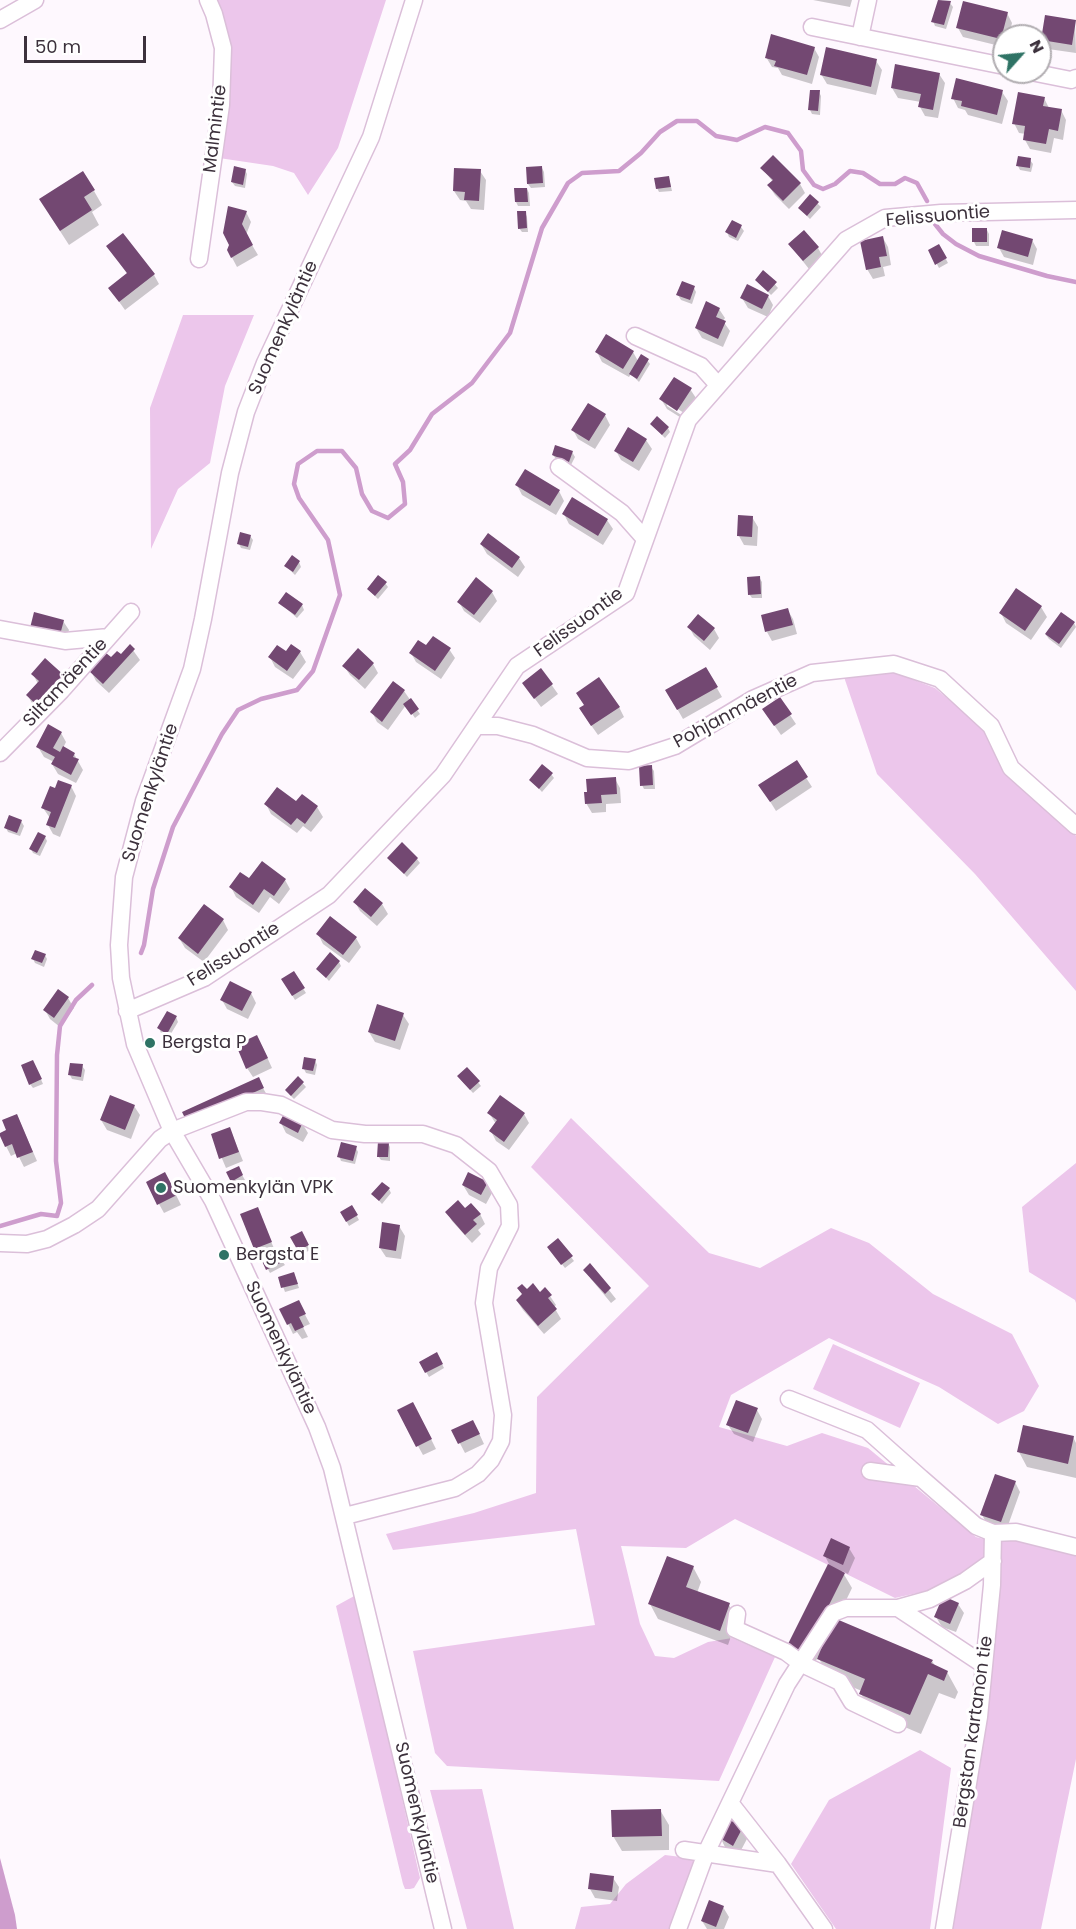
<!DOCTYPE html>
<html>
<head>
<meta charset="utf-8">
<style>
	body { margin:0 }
	#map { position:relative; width:1076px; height:1929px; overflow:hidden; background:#fef8fe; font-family:Poppins,sans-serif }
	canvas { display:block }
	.north { position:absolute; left:992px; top:24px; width:60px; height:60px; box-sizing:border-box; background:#fff; border:2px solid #b1adb1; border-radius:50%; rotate:63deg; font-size:16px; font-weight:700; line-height:24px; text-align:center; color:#3c313c }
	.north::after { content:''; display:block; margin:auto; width:21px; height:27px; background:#2f7365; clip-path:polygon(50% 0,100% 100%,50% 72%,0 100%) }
	.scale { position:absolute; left:24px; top:36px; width:122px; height:27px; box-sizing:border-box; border:3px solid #3c313c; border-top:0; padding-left:8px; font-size:18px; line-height:21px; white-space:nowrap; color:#3c313c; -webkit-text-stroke:4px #fff; paint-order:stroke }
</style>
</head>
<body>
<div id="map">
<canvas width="1076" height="1929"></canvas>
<div class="north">N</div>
<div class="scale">50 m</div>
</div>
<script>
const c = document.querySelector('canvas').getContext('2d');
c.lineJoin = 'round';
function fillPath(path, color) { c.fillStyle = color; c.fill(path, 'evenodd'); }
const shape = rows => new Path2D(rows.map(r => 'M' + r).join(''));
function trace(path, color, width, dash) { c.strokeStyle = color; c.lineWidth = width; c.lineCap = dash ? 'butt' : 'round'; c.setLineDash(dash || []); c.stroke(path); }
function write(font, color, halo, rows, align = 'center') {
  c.font = font + ' Poppins,sans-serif'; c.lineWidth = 6; c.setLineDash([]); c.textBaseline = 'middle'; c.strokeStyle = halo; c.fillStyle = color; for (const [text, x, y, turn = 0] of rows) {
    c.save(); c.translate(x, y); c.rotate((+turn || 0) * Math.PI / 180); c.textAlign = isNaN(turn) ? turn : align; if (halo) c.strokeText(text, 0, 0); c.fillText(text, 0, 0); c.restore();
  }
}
fillPath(shape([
	[215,0,386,0,338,148,308,195,294,173,273,166,219,158,232,50,222,14],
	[183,315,254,315,225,386,210,463,178,489,151,549,150,408],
	[893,672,935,688,983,728,1003,770,1076,836,1076,991,975,874,877,774,844,677],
	[571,1118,709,1253,760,1268,831,1228,869,1243,933,1294,1012,1334,1039,1386,1024,1411,998,1424,939,1387,829,1338,731,1395,719,1427,787,1446,822,1433,868,1448,976,1537,984,1539,984,1558,960,1575,926,1591,895,1598,735,1519,686,1548,621,1546,640,1624,655,1656,674,1658,708,1642,732,1638,775,1657,719,1781,447,1766,435,1753,413,1651,595,1625,576,1529,393,1550,386,1534,474,1513,536,1493,537,1397,649,1286,531,1167],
	[1076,1163,1076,1303,1075,1300,1029,1272,1022,1207],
	[833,1344,920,1383,900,1428,813,1389],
	[1012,1537,1076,1554,1076,1759,1041,1929,951,1929,997,1545,1001,1539],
	[356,1595,420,1878,414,1888,410,1889,405,1889,403,1884,336,1606],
	[920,1750,951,1768,930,1929,836,1929,791,1864,829,1800],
	[482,1789,514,1929,467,1929,430,1790],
	[665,1855,697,1859,672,1929,575,1929,581,1907,610,1904,626,1884]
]), '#ecc6eb');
fillPath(shape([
	[0,1858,15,1915,17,1929,0,1929]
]), '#ce9dcd');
fillPath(shape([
	[813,0,852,0,850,7],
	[939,0,950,3,953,7,946,29,935,26,933,21],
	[1007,13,1012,23,1009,36,1004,36,1004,47,963,37,958,28],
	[1075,21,1076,53,1048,49,1043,40],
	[814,48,819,57,812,84,782,75,778,68,772,67,766,57],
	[876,61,882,70,876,95,827,84,821,74],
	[939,74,945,83,938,118,925,116,920,107,921,102,898,98,892,88],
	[819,92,821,96,820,115,812,114,810,110],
	[1002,92,1008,101,1002,124,968,115,965,110,958,108,953,98],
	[1044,98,1049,108,1061,110,1066,120,1063,140,1054,138,1051,153,1030,149,1025,140,1026,134,1019,133,1014,123],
	[1030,160,1033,164,1031,172,1020,170,1018,166],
	[542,168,544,172,545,187,531,188,528,184],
	[762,168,800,184,805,193,789,209,775,195,769,186,773,182],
	[245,170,247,174,245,188,235,186,232,182],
	[480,171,486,180,484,210,471,209,466,201,460,200,454,191],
	[669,178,672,191,659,192,657,188],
	[527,189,529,193,530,206,518,206,516,202],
	[94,191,102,205,92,212,99,225,69,245,49,214],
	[810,196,821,207,810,219,799,208],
	[246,212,251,222,246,235,258,255,237,267,228,250],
	[525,212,527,217,528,232,522,232,519,228],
	[732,222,741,227,744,231,738,241,729,237,727,232],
	[987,230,989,234,989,246,976,246,974,242],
	[883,238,888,247,891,265,883,267,885,276,873,279,867,269],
	[1032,240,1037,249,1033,265,1004,257,999,248],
	[790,245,818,248,823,257,809,269],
	[108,246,154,275,159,284,125,310,110,289,128,275],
	[939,246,948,263,939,268,930,251],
	[764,272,778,288,771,295,757,280],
	[694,288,696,292,692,304,681,300,678,295],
	[768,296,773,305,768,317,748,308,742,298],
	[719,309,725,318,723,321,730,331,723,347,702,338,696,328],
	[597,352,633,352,638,361,647,360,650,364,639,382,631,374,629,377,602,362],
	[690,389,696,398,683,419,667,409,661,399],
	[667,402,684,413,683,416,667,406],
	[605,415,610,425,595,449,578,439,573,430],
	[652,425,668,428,670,432,665,438],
	[646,440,652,449,639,471,621,460,616,451],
	[572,452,575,457,571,465,556,459,553,455],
	[517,485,559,491,564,501,556,515,522,495],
	[564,514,607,520,613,529,603,545,569,524],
	[752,517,758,527,757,546,744,545,739,536],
	[488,535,519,558,525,567,518,577,487,554,481,544],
	[250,536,253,540,250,550,241,548,239,544],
	[299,562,301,567,295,575,286,566],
	[759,577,762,582,762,598,752,598,749,594],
	[385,583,388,587,378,599,369,590],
	[1017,591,1041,607,1047,617,1031,640,1006,623,1001,613],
	[492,592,497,601,480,623,464,611,459,602],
	[280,603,302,605,304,610,297,618],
	[787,609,793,619,797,634,772,641,767,632],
	[36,614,63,621,69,630,65,644],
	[1074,623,1076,627,1061,648,1049,639,1046,635],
	[689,627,714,629,719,638,710,650,694,636],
	[130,646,140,660,109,693,96,681,91,671,111,659,121,657],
	[292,646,300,652,306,662,293,679,275,667,270,657,286,653],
	[427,647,449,649,455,658,441,679,416,662,411,653],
	[45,660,45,715,33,705,28,696,38,684,33,674],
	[373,664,378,673,365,689,350,675,344,666],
	[706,669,722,697,683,719,667,691],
	[541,670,558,694,541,707,530,692],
	[404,691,420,714,415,718,406,705,388,730,377,722,372,712],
	[585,706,619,707,624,717,598,735,586,718],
	[790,715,796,724,781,735,770,719],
	[61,733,66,742,63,748,74,754,83,770,76,783,58,774,52,764,54,762,44,757,38,747],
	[796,762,812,787,776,811,766,795],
	[651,767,654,771,655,789,644,789,642,785],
	[551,774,554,778,542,792,531,780],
	[615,779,620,788,621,803,606,804,606,812,592,813,586,803,589,793],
	[71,786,76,796,60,837,53,834,48,825,50,818,43,808,56,790],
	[297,803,317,807,323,817,311,832,303,826,297,833,271,814,266,804],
	[21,821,24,826,20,836,8,832,6,828],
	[45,837,47,841,40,856,33,853,31,849],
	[389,858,417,859,420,863,407,877],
	[285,880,290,889,279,904,270,897,259,913,236,897,231,887,250,881],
	[365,890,382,904,388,914,377,926,360,911,355,902],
	[223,920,228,930,204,962,185,948,179,938],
	[318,934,356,938,361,947,349,963,323,944],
	[45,955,47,959,44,967,35,963,33,959],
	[339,962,341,966,329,981,318,969],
	[293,973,306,993,295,1000,283,980],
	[59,991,68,998,74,1008,60,1027,50,1019,45,1010],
	[251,993,256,1003,248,1019,227,1009,222,1000],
	[403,1015,409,1024,400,1050,375,1042,369,1032],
	[176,1017,178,1022,169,1037,161,1033,159,1028],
	[262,1046,272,1068,253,1077,247,1068],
	[315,1060,317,1065,315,1075,306,1073,304,1069],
	[35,1066,43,1084,33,1088,30,1084],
	[82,1066,85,1070,83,1081,72,1079,70,1075],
	[467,1069,481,1086,473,1093,461,1080],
	[298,1078,306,1087,294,1099,289,1094],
	[258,1079,268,1097,184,1113],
	[134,1106,140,1115,131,1139,107,1130,101,1120],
	[489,1113,524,1114,529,1123,509,1150,496,1141,491,1131,496,1124],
	[17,1115,37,1161,24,1167,17,1153,11,1156,6,1146,8,1131],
	[281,1123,302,1123,308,1133,303,1142,286,1133],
	[230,1129,243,1161,226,1168,212,1135],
	[388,1143,390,1147,390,1161,381,1160,378,1156],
	[356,1148,358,1152,355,1164,341,1161,339,1156],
	[238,1168,245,1180,234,1185,228,1173],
	[170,1183,181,1205,164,1213,159,1204],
	[487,1183,492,1193,486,1204,469,1195,463,1185],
	[389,1189,391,1193,382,1204,373,1194],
	[352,1207,359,1220,349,1226,342,1213],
	[257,1209,276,1253,285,1265,270,1273,263,1260,269,1257,268,1255,261,1258,256,1248],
	[465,1210,480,1214,485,1224,478,1230,481,1234,472,1243,452,1221,447,1212],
	[399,1226,405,1236,401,1259,386,1257,380,1248],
	[301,1233,310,1250,301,1255,292,1238],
	[551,1251,571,1257,574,1261,565,1268],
	[590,1266,616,1299,611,1303,591,1279,585,1270],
	[294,1274,299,1288,285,1292,280,1278],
	[527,1291,550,1296,556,1305,554,1307,561,1319,544,1334,523,1310,517,1301],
	[281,1309,303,1311,310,1324,303,1327,308,1337,302,1339,297,1332,293,1334],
	[437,1354,444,1368,429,1377,421,1363],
	[757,1410,762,1419,753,1442,734,1434,728,1425],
	[418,1413,436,1449,423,1455,418,1446],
	[453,1430,478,1431,484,1444,465,1453],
	[1073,1437,1076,1443,1076,1478,1027,1467,1019,1452],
	[1015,1482,1020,1492,1006,1531,987,1524,982,1515],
	[849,1548,855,1558,848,1574,842,1571,852,1588,836,1621,932,1661,936,1667,947,1672,958,1692,955,1699,939,1693,921,1734,872,1713,861,1694,862,1691,830,1678,818,1657,813,1666,789,1644,829,1564,825,1556],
	[693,1567,701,1582,697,1593,729,1605,737,1619,728,1645,658,1619,650,1604],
	[958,1604,964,1613,956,1632,942,1627,936,1617],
	[660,1810,669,1825,669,1850,622,1851,613,1836],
	[742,1828,748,1837,739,1854,725,1847,720,1837],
	[613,1878,619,1887,617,1901,595,1898,590,1889],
	[723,1907,729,1917,724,1929,707,1929,702,1921]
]), '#0003');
trace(shape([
	[935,224,943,234,956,244,979,256,1047,276,1076,282],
	[141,953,144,945,153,889,173,827,222,734,238,710,261,699,297,690,313,671,340,595,328,540,299,498,294,484,298,464,317,451,342,451,356,468,362,494,372,511,388,518,405,504,403,482,395,464,410,450,432,414,472,383,510,333,542,228,568,183,582,173,619,171,641,153,660,132,677,121,697,121,716,136,737,140,765,127,788,133,801,151,803,170,814,185,823,189,835,184,850,171,863,173,880,184,895,184,905,178,917,183,927,201],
	[0,1226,41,1214,57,1216,61,1203,56,1161,57,1055,60,1026,76,1000,92,985]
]), '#ce9dcd', 4.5);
fillPath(shape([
	[938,0,951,1,944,25,931,22],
	[963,1,1008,12,1001,39,956,28],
	[1045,15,1076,20,1072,45,1041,40],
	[1022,26,1034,27,1033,36,1021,36],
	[771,34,815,47,807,75,774,66,776,61,765,58],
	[826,47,877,59,871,87,820,75],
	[895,64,940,73,933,110,918,107,921,94,891,88],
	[956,78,1003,90,997,115,961,106,962,101,951,99],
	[810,90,820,90,818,111,808,110],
	[1018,92,1045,97,1043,106,1062,109,1058,131,1049,129,1046,144,1023,140,1025,126,1012,124],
	[773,155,801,183,783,201,767,185,773,180,760,168],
	[1018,156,1031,158,1030,168,1016,166],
	[234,166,246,169,243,185,231,182],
	[542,166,543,183,527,184,526,167],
	[454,168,481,169,479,201,464,200,465,192,453,191],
	[83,171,95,190,84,197,92,210,60,231,39,199],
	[669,176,671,187,656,189,654,178],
	[514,188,527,188,528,202,515,202],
	[810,194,819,202,807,216,798,208],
	[228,206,247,211,242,224,253,245,231,258,227,250,229,245,223,233],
	[517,211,526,211,527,228,518,229],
	[732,220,742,225,736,238,725,232],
	[972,228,987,228,987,242,972,242],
	[804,230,819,247,803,261,788,244],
	[1002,230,1033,239,1028,257,997,248],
	[123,233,155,274,119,302,108,288,127,273,106,246],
	[883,236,887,256,879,257,881,267,866,270,860,241],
	[939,244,947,258,935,265,928,250],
	[763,270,777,282,768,292,755,280],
	[682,281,695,286,690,300,676,295],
	[747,284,769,295,762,309,740,298],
	[706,301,720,308,716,317,726,321,718,339,695,328],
	[606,334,634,351,623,369,595,352],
	[641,354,649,359,637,379,629,374],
	[674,377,692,388,677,411,659,399],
	[588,403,606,414,589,441,571,430],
	[657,416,669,427,662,435,650,424],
	[628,427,647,439,633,462,614,451],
	[555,445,573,451,569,462,552,455],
	[525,469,560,490,550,506,515,485],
	[572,497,608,519,598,536,562,514],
	[738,515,753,516,752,537,737,536],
	[240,532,251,535,248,547,237,544],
	[488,533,520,557,512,568,480,544],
	[292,555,300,561,293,572,284,566],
	[378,575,387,582,375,596,367,589],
	[760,576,761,594,748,595,747,577],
	[476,577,493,591,474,615,457,602],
	[1016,588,1042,606,1025,631,999,613],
	[286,592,303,604,295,615,278,603],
	[788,608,793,625,765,632,761,615],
	[34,612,64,620,60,635,30,628],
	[1061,612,1075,622,1059,644,1045,634],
	[698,614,715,628,704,641,687,627],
	[433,636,451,648,435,671,409,653,418,640,426,645],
	[130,644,135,649,103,684,89,671,106,653,111,657,117,651,121,654],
	[291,644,301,651,287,671,268,657,277,645,286,651],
	[358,648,374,663,359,680,342,666],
	[45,658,66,677,39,707,26,695,39,681,31,674],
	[706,667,718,687,677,710,665,690],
	[541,668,553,684,534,699,522,683],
	[599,677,620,707,591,726,579,708,584,705,576,693],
	[393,681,405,690,382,722,370,712],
	[780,697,792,714,774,726,762,709],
	[411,698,419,709,411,715,403,704],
	[48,724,62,732,53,748,60,752,63,746,75,753,73,757,79,759,71,775,51,764,55,757,36,747],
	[797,760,808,777,770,802,758,785],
	[542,764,553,773,539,789,529,780],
	[652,765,653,785,640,786,639,766],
	[616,777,617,794,601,795,602,803,585,804,584,792,587,792,586,779],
	[58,780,72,785,55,828,46,825,51,812,41,808,50,786,55,788],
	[277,787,296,801,302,794,318,806,305,824,297,818,291,825,264,804],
	[9,815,22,820,17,833,4,828],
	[38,832,46,836,37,853,29,849],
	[402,842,418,858,404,874,387,858],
	[262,861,286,879,274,896,264,889,253,905,229,887,240,872,249,878],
	[365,888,383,903,371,917,353,902],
	[204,904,224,919,198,954,178,938],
	[330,916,357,937,343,955,316,934],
	[35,950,46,954,42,963,31,959],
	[330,952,340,961,326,978,316,969],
	[294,971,305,988,292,996,281,979],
	[230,981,252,992,242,1011,220,1000],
	[58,989,69,997,54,1018,43,1010],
	[377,1004,404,1013,395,1041,368,1032],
	[167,1011,177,1016,167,1034,157,1028],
	[257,1035,268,1058,246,1069,236,1045],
	[304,1057,316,1059,313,1071,302,1069],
	[33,1060,42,1079,29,1085,21,1065],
	[70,1063,83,1064,81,1077,68,1075],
	[467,1067,480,1081,470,1090,457,1076],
	[298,1076,304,1082,291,1096,285,1090],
	[259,1077,264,1088,187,1122,182,1112],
	[110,1095,135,1105,125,1130,100,1120],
	[500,1095,525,1113,504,1142,489,1131,497,1120,487,1113],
	[285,1112,303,1122,298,1133,279,1123],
	[17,1114,33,1152,17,1158,12,1144,5,1147,0,1136,0,1133,6,1130,2,1120],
	[230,1127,239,1152,219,1159,211,1134],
	[378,1141,389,1142,388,1157,377,1157],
	[341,1142,357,1146,353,1161,337,1157],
	[239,1166,243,1175,231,1182,226,1172],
	[165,1172,177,1195,157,1205,146,1182],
	[468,1172,488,1182,481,1195,462,1185],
	[382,1182,390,1188,379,1201,371,1194],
	[458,1200,465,1208,471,1203,481,1214,473,1220,477,1224,465,1235,445,1212],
	[352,1205,358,1215,346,1222,340,1212],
	[258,1207,272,1242,254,1249,240,1214],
	[382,1222,400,1225,396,1251,379,1248],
	[302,1231,309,1245,298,1251,290,1237],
	[558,1238,573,1256,561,1265,547,1247],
	[278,1250,284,1261,266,1270,261,1259],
	[590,1263,611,1288,605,1294,583,1270],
	[294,1272,298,1284,281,1288,278,1277],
	[533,1283,540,1292,545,1287,552,1295,548,1298,557,1309,538,1326,516,1300,522,1294,517,1288,522,1284,527,1289],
	[299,1300,306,1314,299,1317,304,1327,295,1331,291,1323,287,1325,279,1309],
	[437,1352,443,1364,425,1373,419,1362],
	[736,1400,758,1408,748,1433,726,1425],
	[413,1402,432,1439,416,1447,397,1410],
	[473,1420,480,1434,458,1444,451,1430],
	[1023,1425,1074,1436,1068,1464,1017,1452],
	[995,1474,1016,1481,1001,1522,980,1515],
	[831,1538,850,1547,843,1565,823,1556],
	[667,1556,694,1566,686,1587,730,1603,720,1631,648,1604],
	[828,1564,845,1573,805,1653,788,1644],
	[943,1596,959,1603,950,1624,934,1617],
	[834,1618,933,1660,931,1663,948,1671,944,1681,928,1674,910,1715,859,1694,865,1679,817,1659],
	[661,1809,662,1836,612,1837,611,1810],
	[728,1819,743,1827,733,1846,718,1837],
	[590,1873,614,1876,612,1892,588,1889],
	[709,1900,724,1906,716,1927,701,1921]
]), '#734872');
const minor = shape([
	[414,0,371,137,265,363,246,412,230,473,203,619,192,669,144,801,124,877,119,945,121,978,135,1044,172,1131,213,1201,317,1427,332,1468,443,1929],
	[0,20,35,0],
	[812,27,1004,66],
	[860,37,868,0],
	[1031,72,1071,80,1076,78],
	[199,259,221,105,223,48,214,14,208,0],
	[635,336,701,366,718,385],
	[559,467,622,513,645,539],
	[0,629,65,641,109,637],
	[477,726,498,726,533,735,587,758,629,761,675,746,753,699,812,673,894,664,940,679,991,726,1011,768,1076,826],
	[0,753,61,691,131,612],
	[127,1011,204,978,329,895,443,775,517,666,626,593,688,420,846,240,885,218,941,213,1076,210],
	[0,1243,27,1244,47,1239,74,1225,98,1209,160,1139,172,1131,246,1102,262,1102,281,1105,332,1130,365,1134,423,1134,456,1145,489,1171,509,1205,510,1226,489,1268,484,1303,503,1415,501,1441,491,1460,478,1474,455,1488,345,1516],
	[789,1399,867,1430,921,1478],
	[870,1471,921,1478,976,1526,993,1533,1016,1532,1076,1547],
	[898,1608,984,1665],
	[737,1614,735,1629,786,1652,802,1664,840,1682,852,1702,898,1724],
	[731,1804,778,1864,824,1929],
	[684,1850,778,1864],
	[678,1929,706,1853,787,1684,833,1613,846,1608,898,1608,930,1599,965,1581,993,1561],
	[944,1929,979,1717,992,1585,993,1533]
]);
trace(minor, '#dbbfd9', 19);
trace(minor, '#fff', 16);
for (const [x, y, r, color] of [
	[150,1043,6,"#2f7365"],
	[161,1188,6,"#2f7365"],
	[224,1255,6,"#2f7365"]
]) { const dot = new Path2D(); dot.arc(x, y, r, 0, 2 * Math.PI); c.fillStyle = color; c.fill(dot); trace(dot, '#fff', 2); }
write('18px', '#3c313c', '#fff', [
	["Malmintie",216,129,-83],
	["Felissuontie",938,217,-5],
	["Suomenkyläntie",284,328,-66],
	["Felissuontie",579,623,-36],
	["Siltamäentie",66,683,-47],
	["Pohjanmäentie",736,712,-28],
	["Suomenkyläntie",151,793,-72],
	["Felissuontie",234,955,-32],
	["Suomenkyläntie",280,1348,65],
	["Bergstan kartanon tie",974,1732,-82],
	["Suomenkyläntie",416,1813,77]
]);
write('18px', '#3c313c', '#fff', [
	["Bergsta P",162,1043],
	["Suomenkylän VPK",173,1188],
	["Bergsta E",236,1255]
], 'left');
</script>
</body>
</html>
